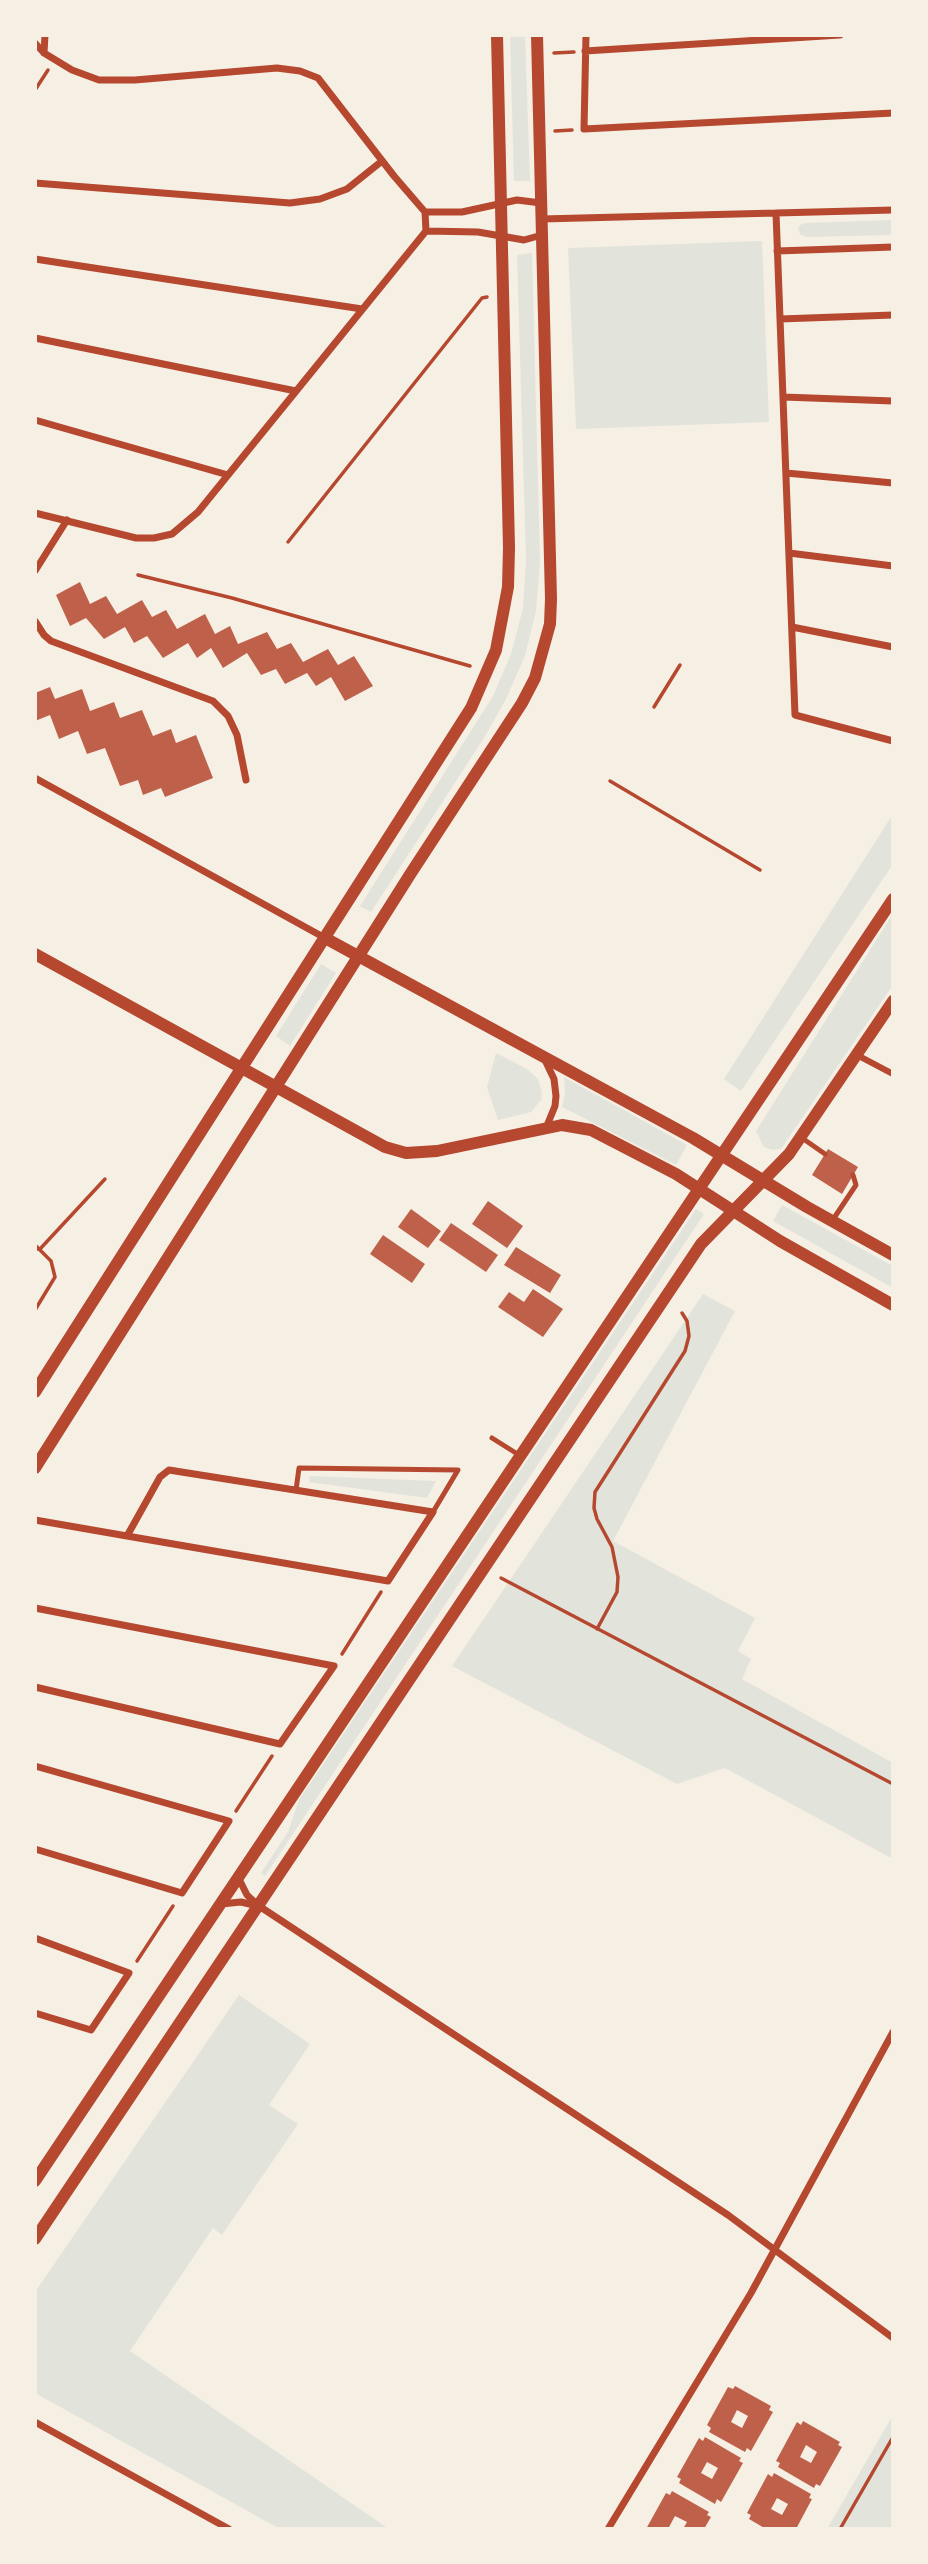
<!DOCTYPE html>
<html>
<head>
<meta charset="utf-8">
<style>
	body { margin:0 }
	#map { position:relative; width:928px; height:2564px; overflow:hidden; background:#f6efe4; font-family:"Sofia Sans Condensed",sans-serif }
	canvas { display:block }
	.frame { position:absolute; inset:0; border:37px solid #f6efe4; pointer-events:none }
</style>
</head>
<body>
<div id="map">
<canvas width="928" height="2564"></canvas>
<div class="frame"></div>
</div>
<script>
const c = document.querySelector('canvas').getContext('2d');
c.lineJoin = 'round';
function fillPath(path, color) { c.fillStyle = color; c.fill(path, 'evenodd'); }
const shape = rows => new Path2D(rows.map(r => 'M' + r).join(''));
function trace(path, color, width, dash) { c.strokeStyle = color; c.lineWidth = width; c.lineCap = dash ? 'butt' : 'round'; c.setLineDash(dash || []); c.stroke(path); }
fillPath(shape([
	[510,35,525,35,530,181,514,181],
	[893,220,893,235,806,237,800,234,798,229,800,225,805,223],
	[762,241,769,422,576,429,568,248],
	[532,253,540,561,536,611,525,656,506,699,484,738,371,912,360,906,493,696,511,654,523,608,526,560,517,255],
	[893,814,893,864,741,1091,724,1079],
	[892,915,893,985,781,1149,772,1150,764,1147,756,1131],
	[321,964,336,973,290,1046,276,1036],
	[496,1053,527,1069,538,1079,542,1092,541,1100,531,1112,498,1120,487,1087],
	[564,1077,687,1145,676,1165,562,1107,565,1093],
	[782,1205,893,1266,893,1288,773,1221],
	[696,1209,704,1214,265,1876,261,1873,288,1832,299,1800],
	[703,1294,735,1311,613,1541,755,1618,738,1651,751,1659,742,1679,893,1763,893,1859,725,1768,677,1784,452,1666],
	[310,1476,436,1481,427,1498,309,1482],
	[239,1995,310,2044,269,2105,298,2124,222,2235,213,2228,130,2351,389,2529,280,2529,35,2393,35,2292],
	[893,2415,893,2529,827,2529,889,2422]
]), '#e2e4dc');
fillPath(shape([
	[80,582,90,604,106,596,117,614,142,600,152,617,166,610,177,629,205,614,215,634,230,626,238,644,267,632,277,649,291,643,303,662,328,649,338,665,354,656,373,686,345,701,331,677,316,686,307,673,285,684,276,669,261,675,247,653,223,668,211,648,197,658,188,643,163,658,147,636,134,643,125,627,104,639,86,618,70,626,56,595],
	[50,687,55,699,82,689,90,711,114,702,120,718,142,710,153,736,171,729,176,743,196,735,213,778,165,797,161,788,143,795,138,780,120,786,105,748,87,754,78,731,59,739,50,715,35,721,35,693],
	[828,1149,858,1167,842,1194,812,1175],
	[488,1201,523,1226,507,1248,472,1224],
	[411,1209,441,1231,428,1248,398,1227],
	[451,1223,498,1255,486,1272,439,1240],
	[383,1235,425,1264,412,1283,370,1254],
	[516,1247,561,1275,550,1293,504,1265],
	[533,1289,563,1309,543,1337,498,1307,509,1292,524,1302],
	[735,2386,771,2406,769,2410,773,2412,751,2451,747,2448,745,2452,709,2432,711,2428,707,2425,728,2387,733,2389],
	[737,2410,748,2416,742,2428,731,2422],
	[803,2421,840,2442,838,2445,842,2447,820,2486,816,2484,814,2488,778,2467,780,2463,776,2461,797,2422,801,2425],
	[806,2445,817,2452,811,2463,800,2457],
	[705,2437,741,2458,739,2461,743,2463,721,2502,717,2499,715,2504,679,2483,681,2479,677,2477,699,2438,703,2441],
	[707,2462,718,2468,712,2479,701,2473],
	[774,2473,811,2494,809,2498,812,2499,796,2529,766,2529,749,2519,751,2515,747,2513,768,2474,772,2477],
	[777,2498,788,2504,782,2515,771,2509],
	[672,2491,709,2512,707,2515,711,2517,704,2529,683,2529,687,2522,675,2516,669,2527,672,2529,646,2529,666,2493,670,2495]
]), '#bf614a');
trace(shape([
	[554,53,574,52],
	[35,90,48,70],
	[555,131,572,130],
	[288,542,482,298,487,297],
	[138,575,232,598,470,666],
	[654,707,680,665],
	[610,781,760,870],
	[35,1245,51,1261,55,1277,35,1310],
	[35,1249,40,1249,105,1179],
	[501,1578,893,1784],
	[597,1629,617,1592,618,1577,612,1547,597,1519,594,1508,595,1492,685,1351,689,1336,687,1321,682,1313],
	[342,1654,381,1592],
	[236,1811,272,1756],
	[137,1961,173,1906],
	[840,2529,893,2437]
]), '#b5482f', 3.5);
trace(shape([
	[802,1138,825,1154],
	[832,1221,856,1185,853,1175],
	[492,1438,519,1455],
	[296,1490,299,1468,458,1470,433,1512]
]), '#b5482f', 5);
trace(shape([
	[857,1055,893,1074]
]), '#b5482f', 6);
trace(shape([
	[586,35,584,129,893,113],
	[35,43,44,53,72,70,99,80,135,80,277,68,300,71,318,78,394,176,425,212,426,231],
	[585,51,840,35],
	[44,53,45,35],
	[35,183,290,203,320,199,347,189,382,161],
	[425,212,462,212,517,200,541,203],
	[776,213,795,715,893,741],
	[542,219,893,210],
	[426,231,478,232,524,240,542,235],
	[777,251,893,247],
	[35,259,362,309],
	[780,319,893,315],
	[35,338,296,391],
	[783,397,893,401],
	[35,420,228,475],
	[786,473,893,483],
	[35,513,136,538,154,538,172,534,198,512,426,231],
	[789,553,893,566],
	[35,571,67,520],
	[35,621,44,635,51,641,213,701,228,716,237,735,246,780],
	[792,627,893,647],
	[35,778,325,938],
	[545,1060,554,1079,556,1096,555,1106,546,1128],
	[35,1520,127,1536,388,1581,433,1512,169,1470,160,1477,127,1536],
	[35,1608,334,1666,280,1744,35,1687],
	[35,1766,229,1821,182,1893,35,1849],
	[239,1879,247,1895,259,1906,728,2215,893,2338],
	[221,1904,241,1902,258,1906],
	[35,1938,129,1973,91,2030,35,2013],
	[35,2422,229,2529],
	[608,2529,751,2293,893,2032]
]), '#b5482f', 7);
trace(shape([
	[325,938,693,1138,807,1207,893,1255],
	[35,954,385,1147,406,1153,437,1151,562,1125,591,1130,676,1174,780,1241,893,1305],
	[35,1392,471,708,496,650,508,587,509,548,497,35],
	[35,1468,411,873,522,703,535,678,550,624,551,599,537,35],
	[35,2181,893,899],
	[35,2239,701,1244,789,1154,893,1001]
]), '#b5482f', 12);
</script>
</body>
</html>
